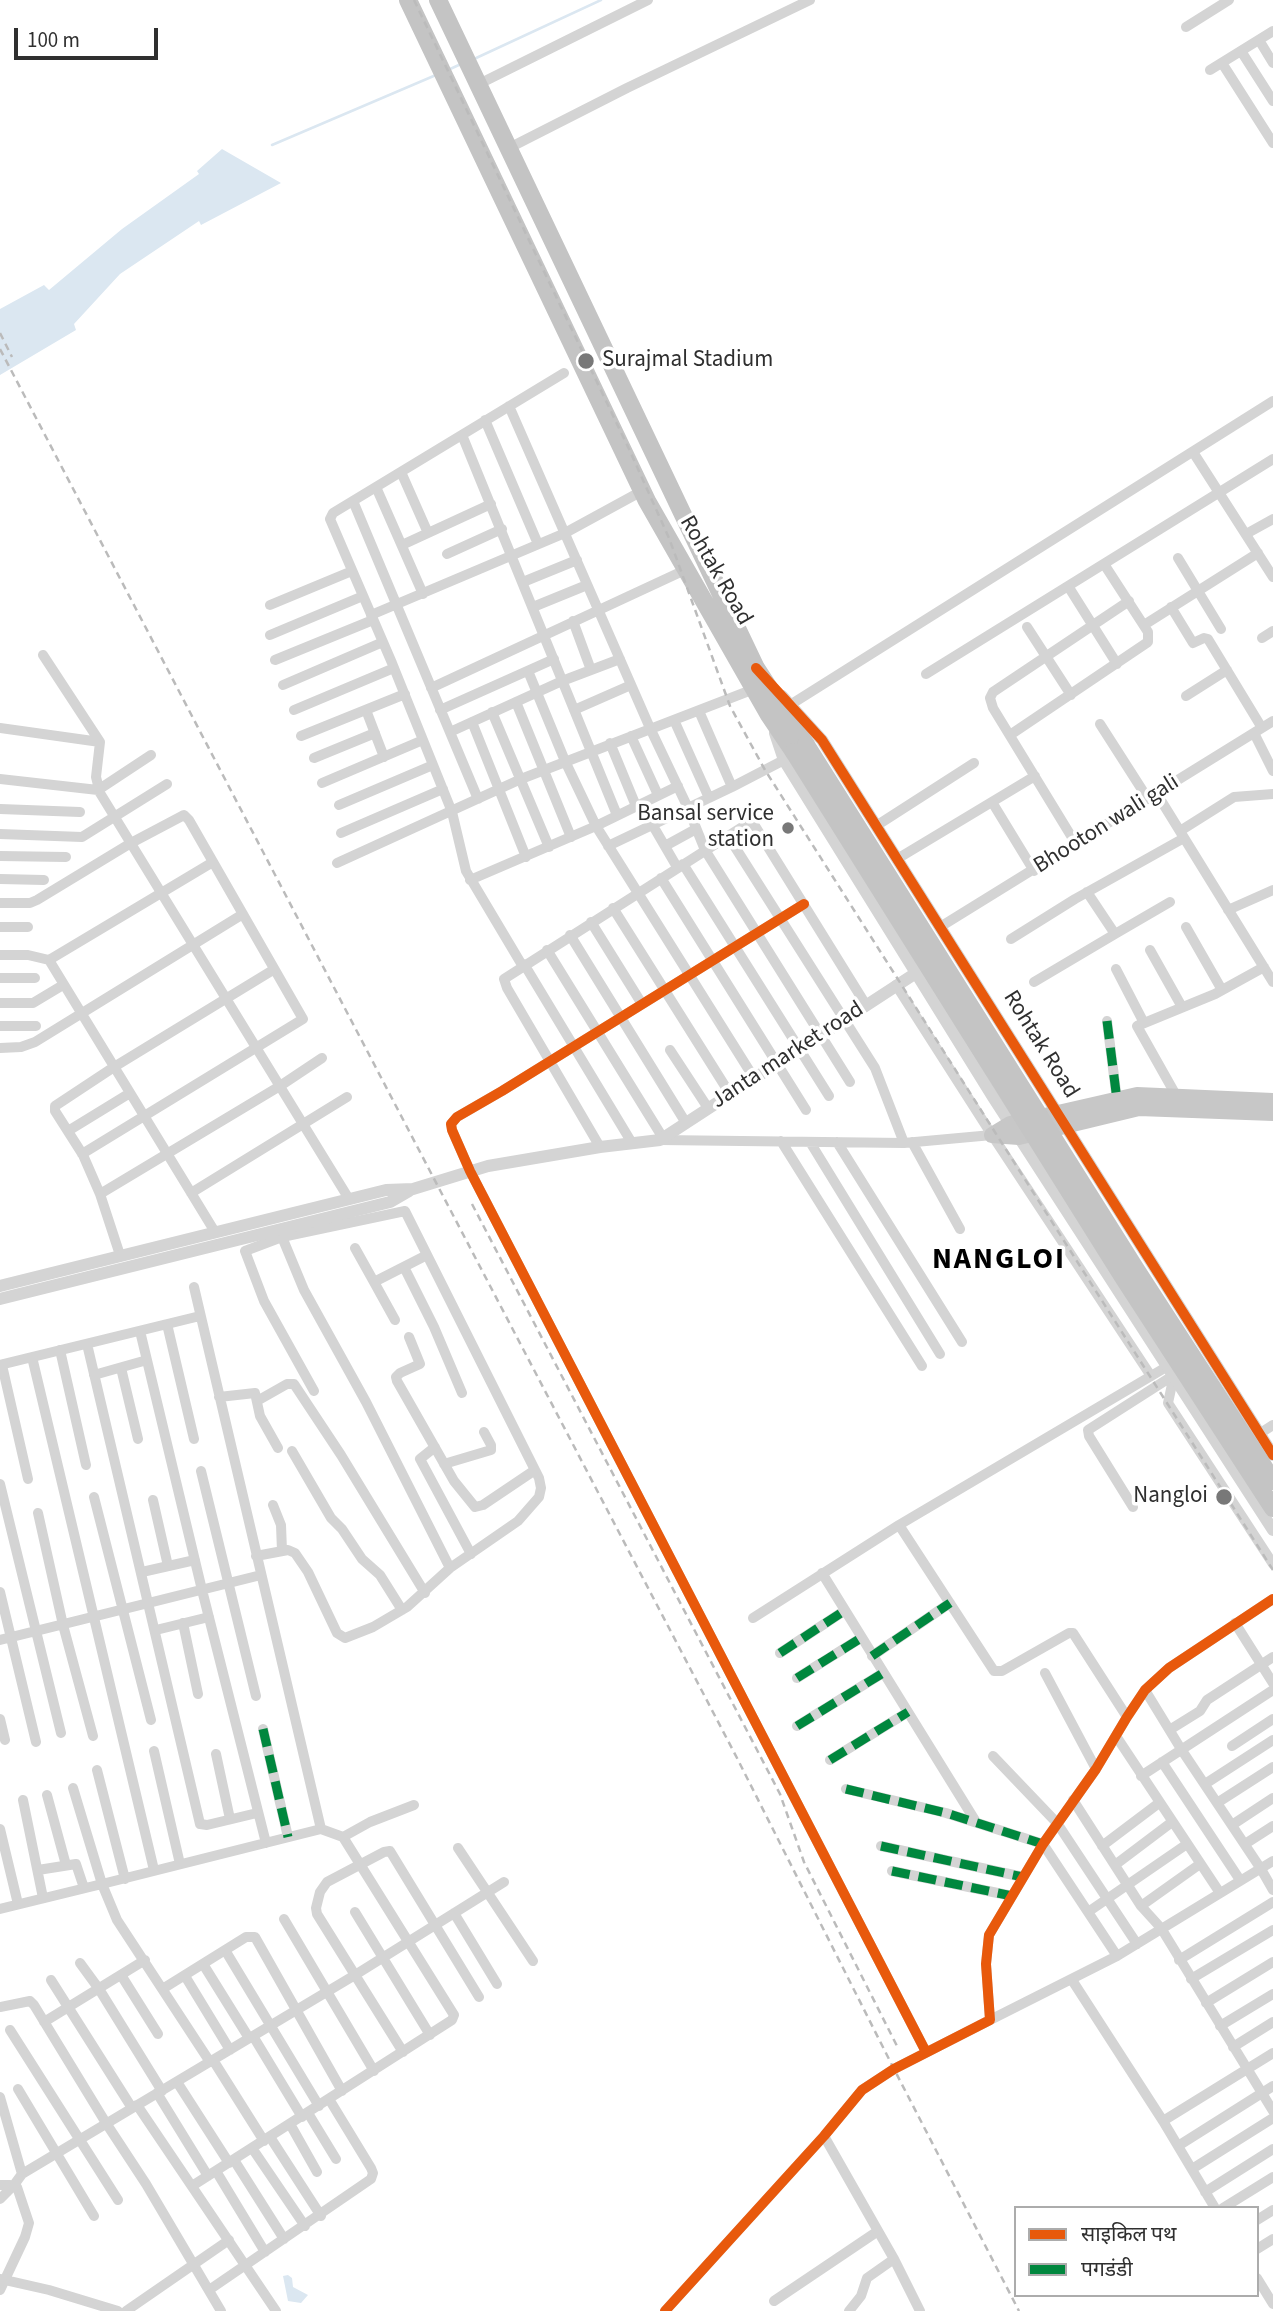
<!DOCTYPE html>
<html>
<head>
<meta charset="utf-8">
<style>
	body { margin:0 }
	#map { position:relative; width:1273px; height:2311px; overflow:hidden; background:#fff; font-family:"Source Sans 3","Noto Sans Devanagari",sans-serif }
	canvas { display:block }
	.legend { position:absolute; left:1014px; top:2206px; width:245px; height:91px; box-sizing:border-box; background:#fff; border:2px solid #acacac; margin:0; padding:9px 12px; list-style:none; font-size:21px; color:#2f2f2f }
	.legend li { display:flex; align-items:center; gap:14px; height:35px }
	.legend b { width:35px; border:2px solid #acacac }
	.scale { position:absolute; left:14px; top:28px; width:144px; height:32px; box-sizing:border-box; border:4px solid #2f2f2f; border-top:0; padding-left:9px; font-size:21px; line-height:24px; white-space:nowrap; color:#2f2f2f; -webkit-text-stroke:5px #fff; paint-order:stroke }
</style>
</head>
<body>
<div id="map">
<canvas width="1273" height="2311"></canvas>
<ul class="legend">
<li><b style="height:9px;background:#e8590c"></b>साइकिल पथ</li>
<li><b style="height:9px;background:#00873e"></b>पगडंडी</li>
</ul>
<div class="scale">100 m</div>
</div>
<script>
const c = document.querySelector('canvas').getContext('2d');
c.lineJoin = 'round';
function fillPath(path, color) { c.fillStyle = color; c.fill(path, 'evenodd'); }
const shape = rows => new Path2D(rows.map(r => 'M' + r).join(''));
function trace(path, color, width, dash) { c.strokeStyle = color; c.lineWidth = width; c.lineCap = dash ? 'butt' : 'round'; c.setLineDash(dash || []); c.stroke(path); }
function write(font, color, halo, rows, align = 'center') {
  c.font = font + ' "Source Sans 3",sans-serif'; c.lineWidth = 7; c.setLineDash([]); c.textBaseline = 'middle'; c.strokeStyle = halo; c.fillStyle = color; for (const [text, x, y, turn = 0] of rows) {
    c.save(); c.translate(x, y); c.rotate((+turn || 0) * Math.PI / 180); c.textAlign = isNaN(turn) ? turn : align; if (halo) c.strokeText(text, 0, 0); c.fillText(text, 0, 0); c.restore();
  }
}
fillPath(shape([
	[222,149,281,183,201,225,199,221,120,274,74,324,76,330,0,375,0,309,44,285,49,290,122,229,199,174,197,171],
	[288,2275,292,2278,293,2287,308,2295,301,2303,288,2301,283,2276]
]), '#dbe7f1');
trace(shape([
	[474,59,601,0],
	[448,70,461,64],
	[272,145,436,75]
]), '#dbe7f1', 2.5);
trace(shape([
	[1186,27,1229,0],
	[1259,40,1273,63],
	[1241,51,1273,101],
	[1222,63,1273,143],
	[1210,70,1273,31],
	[479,84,648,0],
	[509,148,627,88,810,0],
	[509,406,650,728,688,808,705,850,850,1082],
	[485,420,538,544],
	[462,435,617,815],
	[1193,452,1273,577],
	[401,472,428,533],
	[376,487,423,594],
	[353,501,478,799],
	[1246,534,1273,519],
	[402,545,491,504],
	[447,554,502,529],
	[1178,558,1221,629],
	[523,582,577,560],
	[1068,586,1117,664],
	[270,605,352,571],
	[533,607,587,585],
	[1171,607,1193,643,1204,638,1208,639,1262,728],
	[371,615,565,533,642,491],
	[573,621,591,670],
	[1144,625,1258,553],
	[1027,627,1071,695],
	[270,635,363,596],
	[1262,638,1273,631],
	[43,655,100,742,96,777,100,793,349,1199],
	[275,660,373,620],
	[528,671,565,761,596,826,754,1078],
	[926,674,1273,459],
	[283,685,383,642],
	[431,688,685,570],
	[1186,696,1227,670],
	[516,702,571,837],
	[790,705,1273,401],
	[294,710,394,668],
	[366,710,384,757],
	[440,710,554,659],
	[574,710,631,685],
	[699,711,732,787],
	[492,712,549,847],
	[674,720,709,798],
	[472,722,526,857],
	[1100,724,1148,799],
	[0,728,100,742],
	[450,732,562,681,620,659],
	[1254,733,1273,771],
	[1010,735,1148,642,1148,632,1104,564],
	[301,736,405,694],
	[631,736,658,795],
	[610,743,636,806],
	[314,758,375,733],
	[0,779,98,790,151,755],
	[322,783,423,740],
	[1157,794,1273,982],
	[992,802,1034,871],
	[339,805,433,765],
	[0,809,80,812],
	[652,824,677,867],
	[876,826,974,763],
	[1180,831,1234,797,1273,794],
	[341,833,443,789],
	[0,834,82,837,167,784],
	[728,836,875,1068,904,1143],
	[1076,844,993,708,990,698,993,692,1129,601],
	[608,846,732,787,784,760],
	[665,846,696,829],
	[0,856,66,857],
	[897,859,1035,776],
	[213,862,49,960,215,1232],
	[337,863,521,779,754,689],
	[683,864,829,1096],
	[661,878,806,1110],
	[0,879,44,880],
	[470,880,596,826,678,786],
	[0,903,30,903,37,900,131,843,184,815,189,820,303,1019,82,1154],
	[804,904,502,1091,457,1117,451,1124,452,1130,470,1171,926,2052],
	[613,908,730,1094],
	[1228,910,1273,890],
	[591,922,642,1004],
	[0,927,28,927],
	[940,927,1273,721],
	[1186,927,1222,990],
	[1115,934,1170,902],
	[570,935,686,1123],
	[1011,939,1075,899,1184,838],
	[547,950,663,1138],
	[1150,950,1182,1007],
	[0,955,28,955,49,960],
	[524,964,632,1143],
	[522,965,466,871,452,812,392,663,330,519,333,513,564,373],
	[1116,969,1144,1023],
	[0,978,35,978],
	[1034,982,1115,934,1087,892],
	[896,985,992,1135,1151,1376],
	[0,1003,33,1003,63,985],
	[1107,1021,1117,1100],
	[0,1026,36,1026],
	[0,1048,21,1047,35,1042,243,914],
	[670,1050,708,1108],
	[1177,1097,1137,1026,1215,994,1264,967],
	[68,1131,130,1093],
	[660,1140,904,1143,992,1135],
	[781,1141,922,1366],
	[810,1142,940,1354],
	[837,1142,962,1342],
	[912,1142,960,1229],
	[600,1147,507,988,504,979,747,824,750,822,755,826,866,1005],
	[191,1193,347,1097],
	[100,1194,280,1086,322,1058],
	[282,1237,304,1290,366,1402,450,1568],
	[355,1248,374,1282],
	[120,1255,100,1194,83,1155,55,1111,55,1106,114,1067,273,970],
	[404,1267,434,1327,462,1393],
	[194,1287,321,1829],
	[395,1320,374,1282,427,1255],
	[167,1324,194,1439],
	[140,1331,202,1590,266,1843],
	[409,1337,420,1364,400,1373,396,1377,397,1381,454,1481,475,1507,483,1505,535,1470],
	[87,1344,200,1824,207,1825,257,1813],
	[60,1350,86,1465],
	[32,1357,154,1870],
	[0,1365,200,1316],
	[2,1365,28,1479],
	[121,1368,138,1439],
	[94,1375,147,1360],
	[1174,1375,1168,1403,1273,1564],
	[219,1397,255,1393,260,1416,278,1448],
	[257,1401,287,1384,294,1384,341,1455,425,1593],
	[1259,1434,1273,1425],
	[435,1447,420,1459,471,1554],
	[292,1451,331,1518,342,1529,362,1559,380,1575,402,1610],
	[444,1464,491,1450,491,1445,484,1432],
	[201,1471,256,1696],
	[0,1484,61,1733],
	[94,1497,151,1720],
	[153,1500,168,1566],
	[273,1505,281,1525,282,1551],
	[1133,1507,1089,1436,1088,1430,1174,1375],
	[38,1513,63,1625,93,1736],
	[899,1525,994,1671,1002,1671,1069,1633,1073,1633,1127,1717],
	[256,1556,288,1550,295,1553,308,1572,337,1633,345,1638,373,1627,407,1607,450,1568,518,1521,539,1497,541,1488,539,1478,405,1211,282,1237,245,1251,264,1301,314,1391],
	[142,1572,195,1560],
	[822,1573,976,1822],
	[0,1592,36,1742],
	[753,1618,899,1525,1168,1366],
	[183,1623,198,1694],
	[1235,1623,1273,1683],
	[156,1630,209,1617],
	[0,1640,261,1575],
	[780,1653,844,1611],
	[872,1656,950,1603],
	[1045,1673,1096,1769],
	[797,1678,861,1638],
	[1145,1690,1181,1749,1261,1869,1273,1890],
	[0,1719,5,1740],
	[797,1726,883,1673],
	[263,1729,288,1837],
	[1171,1729,1200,1711,1207,1700,1273,1657],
	[1116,1736,1220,1893],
	[1232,1746,1273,1719],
	[154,1751,180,1864],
	[216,1754,230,1819],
	[993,1756,1057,1823,1137,1944],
	[830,1760,908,1712],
	[1162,1762,1240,1880],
	[97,1770,125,1879],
	[1141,1776,1273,1690],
	[1205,1784,1273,1740],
	[73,1788,102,1884,321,1829,343,1837,454,2015,452,2020,192,2186],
	[846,1789,946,1813,1043,1844,1117,1956],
	[47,1795,66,1865],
	[23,1800,43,1898],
	[1073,1800,1141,1906,1161,1928,1273,2111],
	[1217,1803,1273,1767],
	[1232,1825,1273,1798],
	[0,1829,18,1904],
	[343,1837,370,1822,414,1805],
	[1245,1844,1273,1826],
	[881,1846,1023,1877],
	[1102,1846,1159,1803],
	[458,1848,533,1961],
	[1115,1865,1172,1822],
	[38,1870,76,1864,84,1888],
	[892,1871,1012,1896],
	[1141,1906,1200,1864],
	[0,1909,102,1884,117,1920,210,2062],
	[355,1912,430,2035],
	[1088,1912,1187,1844],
	[454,1913,497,1984],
	[284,1919,374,2071],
	[225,1950,319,2106],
	[1179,1960,1273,1902],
	[80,1963,99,1989,162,2091],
	[203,1964,249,2038],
	[121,1975,158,2034],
	[185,1976,230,2050],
	[1191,1979,1273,1930],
	[51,1980,132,2108],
	[1072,1980,1163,2121,1215,2208],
	[164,1988,246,1937,255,1937,342,2091],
	[1206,2003,1273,1962],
	[0,2007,30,2001,34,2005,106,2123,146,2184,221,2311],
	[990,2020,1117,1956,1273,1861],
	[44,2022,145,1960],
	[1220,2026,1273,1994],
	[10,2030,118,2200],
	[253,2036,302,2117],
	[1233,2047,1273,2022],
	[403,2052,317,1914,316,1908,320,1892,327,1882,384,1852,390,1851,479,1997],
	[213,2060,264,2141],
	[177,2082,229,2163],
	[18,2089,94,2216],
	[157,2093,208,2176],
	[0,2097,22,2174,14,2185,0,2199],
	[137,2105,276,2311],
	[308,2113,336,2159],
	[1163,2121,1273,2053],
	[290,2124,317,2172],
	[824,2136,894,2259,920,2311],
	[270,2137,321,2216],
	[1178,2146,1273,2086],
	[252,2148,305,2226],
	[234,2160,284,2239],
	[1192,2169,1273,2118],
	[216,2171,265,2252],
	[22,2174,355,1975,504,1882],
	[0,2185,10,2185,17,2187,29,2223,25,2237,0,2290],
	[1205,2192,1273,2149],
	[1223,2208,1273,2177],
	[1257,2220,1273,2210],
	[1257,2249,1273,2239],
	[1257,2278,1273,2304],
	[1,2279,49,2290,118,2311],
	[209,2290,371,2179,373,2173,371,2168,329,2099],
	[774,2301,878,2231],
	[126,2311,229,2240],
	[665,2311,824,2136,862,2090,894,2069,990,2020,986,1964,989,1935,1043,1844,1096,1769,1127,1717,1145,1690,1169,1668,1273,1599],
	[849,2311,861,2296,867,2278,894,2259]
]), '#d4d4d4', 10);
trace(shape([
	[782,696,822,740,1273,1455],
	[775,733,784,760,993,1097,1273,1530],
	[0,1286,386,1190,413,1189,488,1166,600,1147,660,1140,916,973],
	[0,1299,390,1202,409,1191]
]), '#d4d4d4', 12);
trace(shape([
	[992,1135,1010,1124,1137,1095,1273,1101],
	[992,1135,1019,1137,1139,1108,1273,1113]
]), '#c7c7c7', 16);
trace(shape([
	[408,0,647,501,769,715,794,752],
	[438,0,756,668,806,745]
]), '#c4c4c4', 18);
trace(shape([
	[414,0,629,449,669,538,730,706,765,770,1273,1570],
	[0,333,12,357],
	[0,349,737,1758,894,2069,1019,2311],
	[472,1204,780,1794,804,1862,898,2048]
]), '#bbb', 2.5, [7, 5]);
trace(shape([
	[806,745,1135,1268,1273,1481],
	[794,752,1123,1277,1273,1508]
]), '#c4c4c4', 18);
trace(shape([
	[1107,1021,1117,1100],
	[780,1653,844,1611],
	[872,1656,950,1603],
	[797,1678,861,1638],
	[797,1726,883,1673],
	[263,1729,288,1837],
	[830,1760,908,1712],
	[846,1789,946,1813,1043,1844],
	[881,1846,1023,1877],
	[892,1871,1012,1896]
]), '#00873e', 9, [18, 9]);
trace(shape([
	[756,668,822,740,1273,1455],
	[804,904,502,1091,457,1117,451,1124,452,1130,470,1171,926,2052],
	[665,2311,824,2136,862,2090,894,2069,990,2020,986,1964,989,1935,1043,1844,1096,1769,1127,1717,1145,1690,1169,1668,1273,1599]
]), '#e8590c', 10);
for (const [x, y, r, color] of [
	[586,361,9,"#787878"],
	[788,828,7,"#787878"],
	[1224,1497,9,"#787878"]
]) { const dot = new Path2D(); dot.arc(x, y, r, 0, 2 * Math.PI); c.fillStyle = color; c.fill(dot); trace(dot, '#fff', 2.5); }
write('23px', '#2f2f2f', '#fff', [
	["Surajmal Stadium",602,361,"left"],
	["Bansal service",774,815],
	["station",774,841],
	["Nangloi",1208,1497]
], 'right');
write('23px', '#2f2f2f', '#fff', [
	["Rohtak Road",715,571,60],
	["Bhooton wali gali",1107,825,-32],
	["Rohtak Road",1040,1045,58],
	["Janta market road",788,1056,-33]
]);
c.letterSpacing = '2px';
write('bold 30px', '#000', '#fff', [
	["NANGLOI",999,1261]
]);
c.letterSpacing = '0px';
</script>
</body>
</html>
